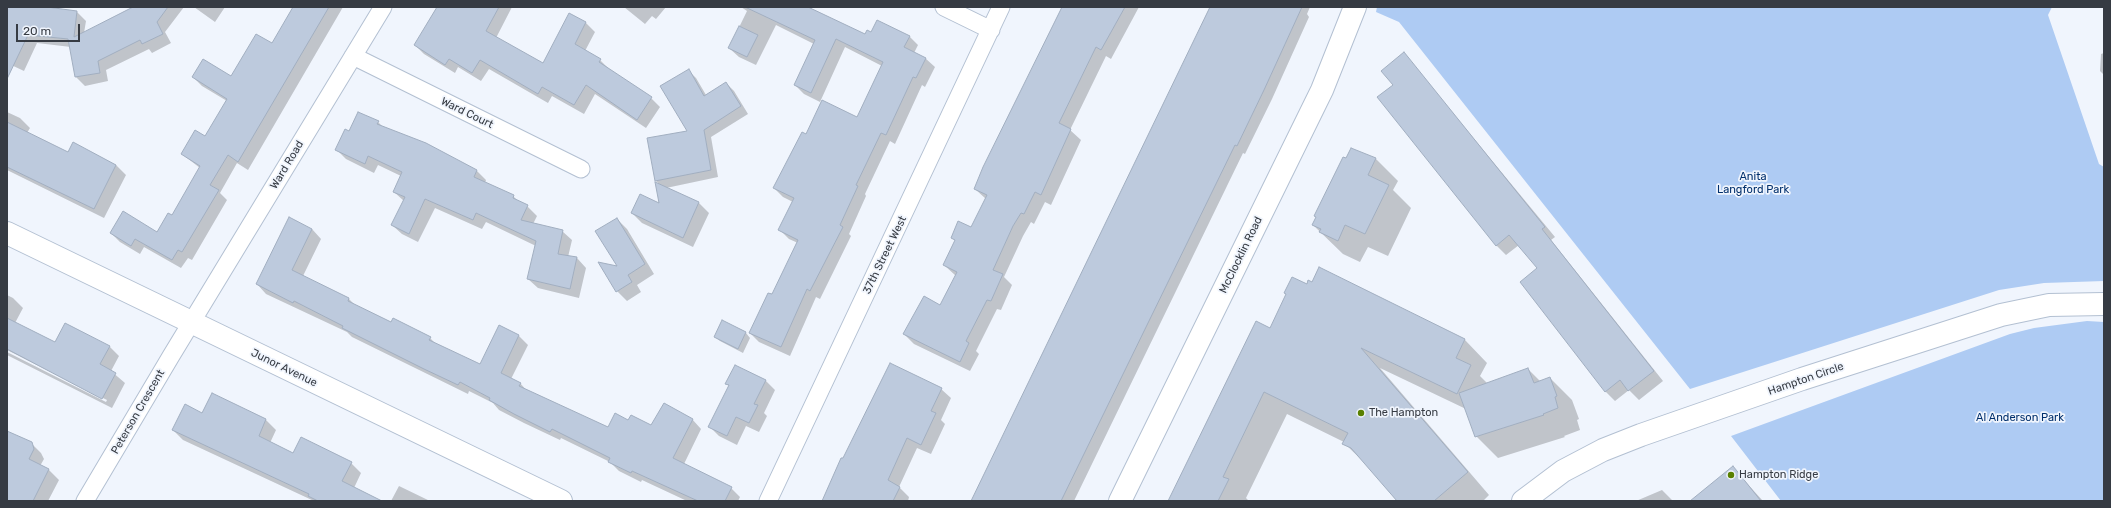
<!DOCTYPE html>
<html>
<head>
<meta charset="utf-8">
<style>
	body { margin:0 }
	#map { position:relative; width:2111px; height:508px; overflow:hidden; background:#f0f5fd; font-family:Rubik,sans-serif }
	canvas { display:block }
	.frame { position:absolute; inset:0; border:8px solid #363b43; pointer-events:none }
	.scale { position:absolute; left:16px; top:24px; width:64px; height:18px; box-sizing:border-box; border:2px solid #363b43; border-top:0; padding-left:5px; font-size:12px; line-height:14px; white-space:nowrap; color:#363b43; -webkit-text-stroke:3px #f0f5fd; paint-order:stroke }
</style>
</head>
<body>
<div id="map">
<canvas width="2111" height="508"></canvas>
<div class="frame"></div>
<div class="scale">20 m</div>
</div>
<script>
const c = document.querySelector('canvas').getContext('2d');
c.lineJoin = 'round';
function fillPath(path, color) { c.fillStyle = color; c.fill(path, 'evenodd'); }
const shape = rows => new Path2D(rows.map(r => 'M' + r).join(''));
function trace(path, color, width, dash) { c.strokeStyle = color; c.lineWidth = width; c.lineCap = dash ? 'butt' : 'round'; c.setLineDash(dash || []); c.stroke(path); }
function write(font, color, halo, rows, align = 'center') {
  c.font = font + ' Rubik,sans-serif'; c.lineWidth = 3.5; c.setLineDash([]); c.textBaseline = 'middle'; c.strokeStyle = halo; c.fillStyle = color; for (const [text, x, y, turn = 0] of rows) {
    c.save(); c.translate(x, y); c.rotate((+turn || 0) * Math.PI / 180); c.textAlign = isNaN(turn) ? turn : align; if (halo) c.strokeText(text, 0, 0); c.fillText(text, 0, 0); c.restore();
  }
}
fillPath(shape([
	[1377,7,2052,7,2048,15,2099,164,2104,167,2104,281,2044,283,1999,290,1690,389,1399,22,1376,12],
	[2087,321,2104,322,2104,501,1781,501,1731,436,2010,334,2034,328]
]), '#aecbf3');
fillPath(shape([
	[7,7,39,7,77,12,86,21,84,33,135,7,184,7,165,32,171,43,152,53,149,49,106,70,108,81,85,86,76,77,71,47,37,43,24,71,7,63],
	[194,7,225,7,215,22],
	[294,7,343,7,248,170,237,163,220,193,227,200,192,260,188,258,181,268,144,247,140,254,120,242,111,233,158,233,172,216,200,168,182,154,205,137,227,101,202,86,193,77,231,77,272,45],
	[437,7,512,7,496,38,543,64,570,15,586,23,595,32,585,51,600,60,609,69,651,98,660,107,646,128,595,94,584,114,552,96,548,103,489,69,481,81,458,67,455,73,424,54,415,45],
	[624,7,666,7,656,19,652,16,645,24],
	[741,7,808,7,865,36,909,36,918,45,914,53,925,58,935,67,925,87,922,85,895,144,890,141,865,194,866,196,849,234,851,236,820,299,816,297,790,356,759,342,750,333,772,296,798,243,789,239,780,230,793,202,783,197,774,188,807,135,858,118,882,66,845,47,820,102,804,94,795,85,814,44,776,25,756,65,739,57,729,48,747,11],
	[1063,7,1139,7,1111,59,1106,56,1070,130,1081,140,1051,205,1045,202,1034,224,1031,222,1023,236,1004,277,1012,285,1001,310,997,309,976,351,979,354,970,371,914,344,904,334,941,306,956,276,944,265,956,241,952,238,971,229,986,199,975,189],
	[1212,7,1310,7,1307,14,1309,17,1272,99,1245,154,1243,153,1074,501,973,501],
	[2104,53,2104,75,2100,71,2101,54],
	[1404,54,1555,237,1551,240,1663,381,1639,400,1629,390,1615,401,1605,391,1538,268,1519,245,1506,255,1496,245,1394,85],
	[689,71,696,78,706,95,726,83,734,91,748,114,711,137,718,177,666,188,699,203,709,213,693,247,642,223,632,213,661,205,660,185,656,181,688,131],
	[7,112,20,118,30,128,27,133,69,153,73,143,116,165,126,175,104,218,7,170],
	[378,122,383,127,425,144,477,171,486,180,485,183,513,196,520,203,527,206,537,216,533,224,562,231,572,240,568,257,577,258,586,268,579,298,538,288,528,279,536,246,486,222,482,229,435,208,418,242,402,234,392,225,404,201,394,192,401,176,378,165,374,173,346,159,337,150,350,132],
	[1376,159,1398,181,1393,190,1411,208,1388,256,1368,247,1360,262,1343,254,1313,225,1347,160],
	[617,219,627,229,654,274,637,285,641,292,627,301,617,291,619,268],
	[312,229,321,239,303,276,349,299,355,305,392,323,430,338,437,345,480,366,499,327,519,336,528,345,511,379,520,383,528,392,609,428,629,421,652,427,692,419,701,429,684,464,731,488,740,497,738,501,687,501,642,480,641,482,619,471,610,462,561,438,560,440,524,423,499,410,493,403,469,391,468,394,352,337,347,332,266,294,257,284],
	[1319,268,1465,340,1487,363,1480,376,1488,384,1528,369,1541,382,1550,378,1572,400,1579,419,1577,420,1580,430,1564,436,1565,437,1498,458,1476,436,1466,409,1380,368,1489,495,1483,501,1398,501,1369,467,1344,443,1344,442,1287,414,1246,498,1249,501,1169,501,1270,329,1287,295,1285,293,1312,283],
	[7,295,13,298,23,308,15,323,56,343,109,346,119,356,111,371,125,383,112,408,7,355,7,352,106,402,107,400,7,350],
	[746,333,750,338,743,353,720,341,715,337],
	[765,380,775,390,764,413,767,416,759,432,746,426,737,445,719,436,710,427,729,386,727,383],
	[941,389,951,398,941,420,945,424,931,454,917,448,899,487,909,497,908,501,823,501],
	[212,394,266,420,276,430,270,443,294,454,351,463,361,473,354,488,380,501,314,501,183,440,173,430,202,414],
	[7,432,31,443,41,453,44,459,40,466,49,470,59,480,48,501,7,501],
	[1733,468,1763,501,1698,501],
	[399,486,430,501,391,501],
	[1662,490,1673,501,1636,501]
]), '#0003');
const building = shape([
	[7,7,47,7,77,11,74,37,133,7,168,7,157,22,163,34,142,44,140,40,98,61,100,73,75,77,68,39,28,35,7,79,7,7],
	[293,7,329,7,238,162,228,155,210,185,219,190,182,252,178,250,172,260,135,239,131,246,110,233,123,211,157,232,168,213,172,215,200,166,181,154,195,130,205,136,227,99,192,77,203,59,231,76,256,34,272,43,293,7],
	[437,7,499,7,486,31,543,63,569,13,586,22,575,44,601,59,599,62,652,97,637,120,586,85,574,105,542,87,538,94,480,60,472,73,449,59,445,65,414,45,437,7],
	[745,7,808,7,865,34,867,30,871,32,877,20,910,36,904,47,926,58,916,78,913,77,886,135,881,133,856,185,858,186,840,225,843,227,810,291,807,289,781,347,749,333,768,293,772,294,798,240,778,230,794,198,773,188,802,132,806,134,822,100,857,117,883,62,836,39,811,93,794,85,815,40,745,7],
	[1062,7,1125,7,1101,50,1096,47,1059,123,1071,129,1041,195,1035,192,1024,214,1021,213,1013,226,993,270,1003,274,991,301,987,300,966,341,969,343,960,362,903,334,924,296,940,305,957,272,943,265,955,240,951,238,958,221,971,227,987,195,974,189,983,167,1062,7],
	[1210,7,1302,7,1264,90,1237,146,1235,145,1061,501,971,501,1210,7],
	[739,26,758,35,747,57,728,48,739,26],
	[1404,52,1545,227,1542,229,1654,371,1628,391,1620,380,1605,392,1520,282,1537,268,1509,235,1496,246,1377,97,1393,85,1381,71,1404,52],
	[689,69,704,96,726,82,741,106,704,130,711,170,655,181,647,138,687,131,660,86,689,69],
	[358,112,379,121,377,124,426,143,477,170,474,177,514,195,513,198,528,205,521,220,563,230,558,254,577,257,570,289,527,279,536,241,476,213,473,220,425,199,409,234,391,225,405,197,393,192,402,172,368,156,365,164,335,150,345,129,349,131,358,112],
	[7,122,68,152,73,142,116,165,94,209,7,167,7,122],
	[1351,148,1376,158,1368,175,1389,185,1365,234,1345,225,1338,241,1319,232,1321,229,1312,225,1316,217,1314,216,1343,157,1346,158,1351,148],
	[655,182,699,202,683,238,631,213,640,194,659,203,655,182],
	[289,217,312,229,292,270,349,298,348,301,391,322,393,318,431,337,429,340,480,364,499,325,519,335,501,373,521,383,519,386,608,427,615,413,628,420,631,415,651,425,664,403,693,419,673,458,732,487,725,501,698,501,632,471,631,473,608,462,610,458,552,429,550,432,514,414,489,400,490,398,460,382,458,385,424,369,342,328,343,326,294,301,293,303,256,284,289,217],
	[617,218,645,264,628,275,632,282,616,292,598,262,617,266,595,231,617,218],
	[1319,267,1465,339,1456,358,1471,365,1457,394,1361,348,1468,472,1434,501,1397,501,1351,448,1342,444,1348,433,1264,392,1223,477,1229,479,1218,501,1168,501,1256,321,1270,328,1286,294,1284,293,1292,277,1307,284,1308,280,1312,282,1319,267],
	[7,318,55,342,65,323,110,346,100,364,116,373,102,399,7,349,7,318],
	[722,320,746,332,738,349,714,337,722,320],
	[890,363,942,388,931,411,936,413,921,445,907,438,888,480,900,487,893,501,822,501,841,458,843,458,890,363],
	[735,365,766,380,754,404,758,405,749,423,736,417,727,436,708,427,729,385,725,384,735,365],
	[1528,368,1534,383,1550,377,1557,396,1555,397,1558,408,1543,414,1544,415,1475,437,1459,393,1528,368],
	[212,393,266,419,259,436,293,453,301,437,352,462,342,481,382,501,318,501,308,496,309,494,172,430,185,404,202,413,212,393],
	[7,431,32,442,34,449,29,459,49,469,33,501,7,501,7,431],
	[1733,466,1761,501,1690,501,1733,466]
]);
fillPath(building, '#bdcadd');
trace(building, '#a1aec0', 1);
const street = shape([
	[944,7,991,30],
	[353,56,581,169],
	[85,501,171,356,383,7],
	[768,501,1001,7]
]);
const secondary = shape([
	[7,233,561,501],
	[1120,501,1322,90,1355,7],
	[1523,501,1563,471,1603,450,1641,435,1802,379,2001,315,2049,305,2104,304]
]);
trace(street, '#b3c0d2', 19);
trace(secondary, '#b3c0d2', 24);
trace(street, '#fff', 17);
trace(secondary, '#fff', 22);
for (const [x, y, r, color] of [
	[1361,413,4,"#598000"],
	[1731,475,4,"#598000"]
]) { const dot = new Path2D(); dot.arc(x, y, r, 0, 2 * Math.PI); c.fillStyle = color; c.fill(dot); trace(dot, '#f0f5fd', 1.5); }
write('11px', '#363b43', '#f0f5fd', [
	["Ward Court",467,113,26],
	["Ward Road",287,165,-59],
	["37th Street West",885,255,-64],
	["McClocklin Road",1241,255,-64],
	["Junor Avenue",284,368,26],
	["Hampton Circle",1806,379,-19],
	["Peterson Crescent",138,412,-60]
]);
write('11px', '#002f6c', '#f0f5fd', [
	["Anita",1753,177],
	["Langford Park",1753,190],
	["Al Anderson Park",2020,418]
]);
write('11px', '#363b43', '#f0f5fd', [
	["The Hampton",1369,413],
	["Hampton Ridge",1739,475]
], 'left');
</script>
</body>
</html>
